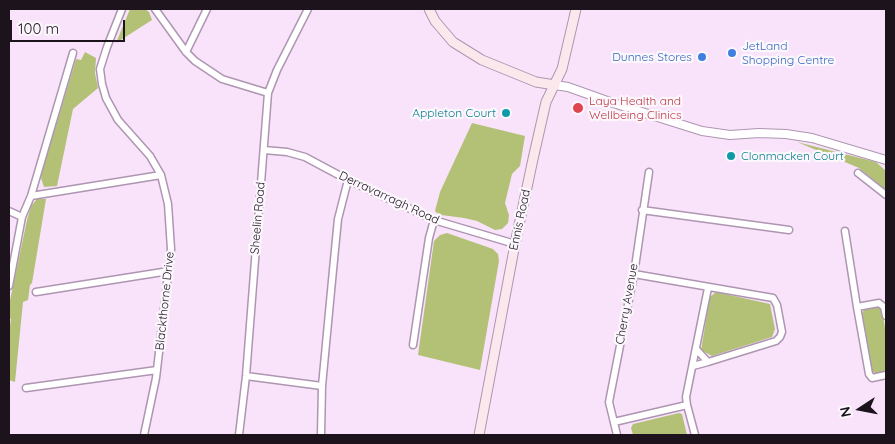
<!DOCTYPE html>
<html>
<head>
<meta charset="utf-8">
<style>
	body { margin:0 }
	#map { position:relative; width:895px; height:444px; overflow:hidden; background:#f9e3fb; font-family:Quicksand,sans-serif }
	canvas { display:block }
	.frame { position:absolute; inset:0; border:10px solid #1c131d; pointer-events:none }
	.north { position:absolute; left:835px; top:384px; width:50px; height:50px; -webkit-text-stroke:4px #fcf7fd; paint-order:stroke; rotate:259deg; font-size:14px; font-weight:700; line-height:20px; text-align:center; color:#1c131d }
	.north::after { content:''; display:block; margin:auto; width:18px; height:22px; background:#1c131d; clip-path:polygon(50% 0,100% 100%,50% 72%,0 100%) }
	.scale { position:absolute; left:10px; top:20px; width:115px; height:22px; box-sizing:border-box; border:2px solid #1c131d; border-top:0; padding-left:6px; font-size:15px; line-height:18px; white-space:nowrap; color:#1c131d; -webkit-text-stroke:4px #fcf7fd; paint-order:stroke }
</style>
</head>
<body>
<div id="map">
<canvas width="895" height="444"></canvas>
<div class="frame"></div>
<div class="north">N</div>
<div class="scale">100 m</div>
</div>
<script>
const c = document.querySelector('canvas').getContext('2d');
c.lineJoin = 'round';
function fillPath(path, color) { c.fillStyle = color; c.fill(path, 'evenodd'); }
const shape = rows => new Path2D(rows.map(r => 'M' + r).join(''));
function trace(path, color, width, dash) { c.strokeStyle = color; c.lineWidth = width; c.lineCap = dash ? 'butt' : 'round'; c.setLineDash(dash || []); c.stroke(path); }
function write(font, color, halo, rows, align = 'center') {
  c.font = font + ' Quicksand,sans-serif'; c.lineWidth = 4.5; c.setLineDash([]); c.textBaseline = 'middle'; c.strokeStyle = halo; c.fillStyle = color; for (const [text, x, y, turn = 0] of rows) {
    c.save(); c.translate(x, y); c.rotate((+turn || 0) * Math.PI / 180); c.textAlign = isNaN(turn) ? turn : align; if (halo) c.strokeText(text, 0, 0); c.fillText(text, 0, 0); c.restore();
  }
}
fillPath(shape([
	[130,9,145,9,149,12,152,20,116,43],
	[85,52,96,58,95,73,98,88,73,109,57,186,44,187,41,178,42,172,76,59,81,60],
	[472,123,525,136,520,166,512,174,505,203,509,215,508,223,502,229,495,230,477,221,464,218,441,215,437,213,435,211,440,192],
	[797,142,876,162,886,171,886,190,859,168],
	[37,199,46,199,32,283,30,285,28,300,23,302,15,382,9,380,9,332,11,319,9,318,9,305,27,220,31,206],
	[447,233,493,249,498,254,499,261,480,370,418,355,434,241,440,235],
	[716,292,770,304,775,329,772,337,712,356,701,350,710,297],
	[878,307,882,310,886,334,886,372,875,373,871,371,862,314,864,309],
	[679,413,682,414,687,435,633,435,631,428,633,424]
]), '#b3c177');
const minor = shape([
	[122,9,107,47,100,69,102,84,106,98,118,120,150,156,161,175,168,204,171,249,156,378,144,435],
	[155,9,186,52,195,61,222,79,268,93],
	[186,52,207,9],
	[264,150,287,152,305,157,348,180,434,220,515,244],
	[858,173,886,195],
	[31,196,161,175],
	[642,210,789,230],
	[9,211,22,217],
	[845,231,857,307,869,374,872,378,886,375],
	[634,274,773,298,777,305,782,332,780,337,776,341,708,362,693,366],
	[9,286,22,217,31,196,73,53],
	[36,292,169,271],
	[857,307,879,303,884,307,886,316],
	[413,345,429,238,434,220],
	[696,349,708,362],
	[246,376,322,386],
	[26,388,157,370],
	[614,422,687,405],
	[239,435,246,376,268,93,277,70,308,9],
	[321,435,322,386,333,270,338,219,348,180],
	[617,435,609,402,634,274,649,172],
	[695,435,687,405,686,397,708,288]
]);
const tertiary = shape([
	[555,85,568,87,610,102,702,131,730,135,759,133,786,134,812,138,886,160]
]);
const secondary = shape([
	[429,9,435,21,453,42,482,60,536,82,555,85],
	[479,435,515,244,533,159,546,102,562,69,576,9]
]);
trace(minor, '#ae95b1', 9);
trace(tertiary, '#ae95b1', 10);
trace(secondary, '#ae95b1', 11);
trace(minor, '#fff', 6);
trace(tertiary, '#fff', 8);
trace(secondary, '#fbe8ec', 9);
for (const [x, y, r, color] of [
	[732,53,5,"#3f7fe0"],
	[702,57,5,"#3f7fe0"],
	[578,108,6,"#e0444e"],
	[506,113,5,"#0f9aa8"],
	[731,156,5,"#0f9aa8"]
]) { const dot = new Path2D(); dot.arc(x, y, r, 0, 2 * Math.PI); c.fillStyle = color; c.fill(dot); trace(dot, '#fcf7fd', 2); }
write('12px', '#366cbe', '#fcf7fd', [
	["JetLand",742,46],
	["Shopping Centre",742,60],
	["Dunnes Stores",692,57,"right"]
], 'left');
write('12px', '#be3a42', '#fcf7fd', [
	["Laya Health and",589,101],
	["Wellbeing Clinics",589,115]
], 'left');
write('12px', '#0d838f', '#fcf7fd', [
	["Appleton Court",496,113],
	["Clonmacken Court",741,156,"left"]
], 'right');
write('12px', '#1c131d', '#fcf7fd', [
	["Derravarragh Road",389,198,25],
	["Sheelin Road",258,218,-85],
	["Ennis Road",520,220,-78],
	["Blackthorne Drive",165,301,-84],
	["Cherry Avenue",627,304,-80]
]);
</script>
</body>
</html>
